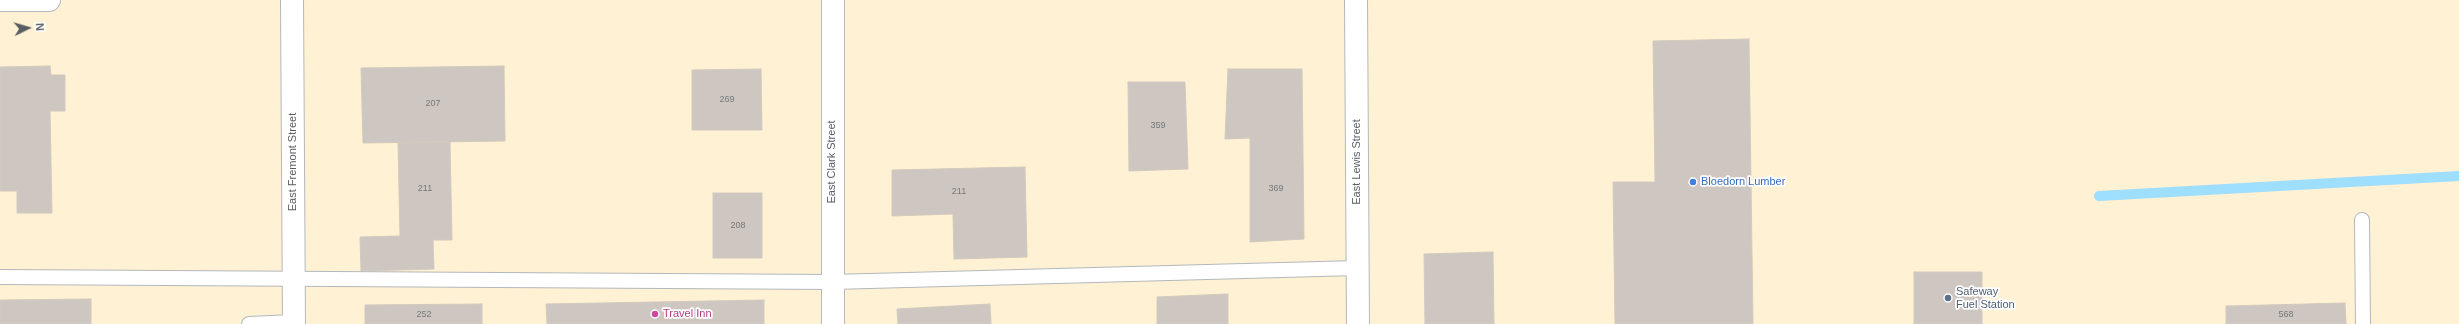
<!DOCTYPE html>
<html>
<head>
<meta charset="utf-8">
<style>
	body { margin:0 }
	#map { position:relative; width:2459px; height:324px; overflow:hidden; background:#eee9e0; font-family:Arial,sans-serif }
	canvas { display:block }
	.north { position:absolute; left:8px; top:8px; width:40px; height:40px; -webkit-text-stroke:3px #fff; paint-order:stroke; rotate:85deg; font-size:11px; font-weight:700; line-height:16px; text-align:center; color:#595e63 }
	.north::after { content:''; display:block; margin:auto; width:14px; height:18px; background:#595e63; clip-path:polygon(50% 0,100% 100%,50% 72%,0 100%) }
</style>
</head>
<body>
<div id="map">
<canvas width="2459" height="324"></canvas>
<div class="north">N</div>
</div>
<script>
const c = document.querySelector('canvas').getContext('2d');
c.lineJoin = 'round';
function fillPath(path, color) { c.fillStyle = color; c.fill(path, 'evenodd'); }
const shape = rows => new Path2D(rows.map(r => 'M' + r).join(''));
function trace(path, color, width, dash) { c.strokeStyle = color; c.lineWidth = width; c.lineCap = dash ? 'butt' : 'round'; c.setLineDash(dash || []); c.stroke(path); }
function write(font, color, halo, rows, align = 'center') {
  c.font = font + ' Arial,sans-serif'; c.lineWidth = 3.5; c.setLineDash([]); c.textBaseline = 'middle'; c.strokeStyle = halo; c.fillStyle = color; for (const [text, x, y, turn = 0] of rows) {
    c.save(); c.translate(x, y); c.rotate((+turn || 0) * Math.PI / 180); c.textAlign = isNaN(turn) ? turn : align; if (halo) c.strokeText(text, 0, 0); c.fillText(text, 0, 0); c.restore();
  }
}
fillPath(shape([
	[0,0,2459,0,2459,324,0,324]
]), '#fff1d3');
trace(shape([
	[2099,196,2459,176]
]), '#9edeff', 10);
const building = shape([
	[1749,39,1753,324,1615,324,1613,182,1655,182,1653,41,1749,39],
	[50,66,51,75,65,75,65,111,50,111,52,213,17,213,17,191,0,191,0,67,50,66],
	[504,66,505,141,363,143,361,68,504,66],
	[761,69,762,130,692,130,692,70,761,69],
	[1228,69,1302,69,1304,239,1250,242,1250,138,1225,139,1228,69],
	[1128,82,1185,82,1188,169,1129,171,1128,82],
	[450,142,452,240,433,240,434,269,361,271,360,237,400,236,398,143,450,142],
	[1025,167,1027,257,954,259,953,214,892,216,892,170,1025,167],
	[713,193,762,193,762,258,713,258,713,193],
	[1493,252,1494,324,1425,324,1424,254,1493,252],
	[1914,272,1982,272,1982,324,1914,324,1914,272],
	[1228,294,1228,324,1157,324,1157,297,1228,294],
	[91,299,91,324,0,324,0,300,91,299],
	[764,300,764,324,547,324,546,304,764,300],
	[2345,303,2346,324,2226,324,2226,306,2345,303],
	[482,304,482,324,365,324,365,305,482,304],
	[990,304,991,324,898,324,897,309,990,304]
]);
fillPath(building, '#cec7c1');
trace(building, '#d3cabe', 1);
const lane = shape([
	[2362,220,2363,324],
	[0,277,832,282,1357,268],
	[249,324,294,322]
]);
const street = shape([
	[292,0,294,324],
	[1356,0,1358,324]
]);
const secondary = shape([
	[0,0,49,0],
	[833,0,833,324]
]);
trace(lane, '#b3b8bc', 16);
trace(street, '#b3b8bc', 24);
trace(secondary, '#b4b9bf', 24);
trace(lane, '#fff', 14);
trace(street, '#fff', 22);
trace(secondary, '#fff', 22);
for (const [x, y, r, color] of [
	[1693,182,4,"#3f7fe0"],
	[1948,298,4,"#5c6f8a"],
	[655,314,4,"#d1479c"]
]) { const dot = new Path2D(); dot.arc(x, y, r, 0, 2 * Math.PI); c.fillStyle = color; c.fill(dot); trace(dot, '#fff', 1.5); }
write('9px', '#76787a', null, [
	["269",727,100],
	["207",433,104],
	["359",1158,126],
	["211",425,189],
	["369",1276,189],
	["211",959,192],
	["208",738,226],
	["252",424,315],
	["568",2286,315]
]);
write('11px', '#595e63', '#fff', [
	["East Fremont Street",293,162,-90],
	["East Clark Street",832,162,-90],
	["East Lewis Street",1357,162,-90]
]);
write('11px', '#366cbe', '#fff', [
	["Bloedorn Lumber",1701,182]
], 'left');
write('11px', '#4e5e75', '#fff', [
	["Safeway",1956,292],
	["Fuel Station",1956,305]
], 'left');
write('11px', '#b23c85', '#fff', [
	["Travel Inn",663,314]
], 'left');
</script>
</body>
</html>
